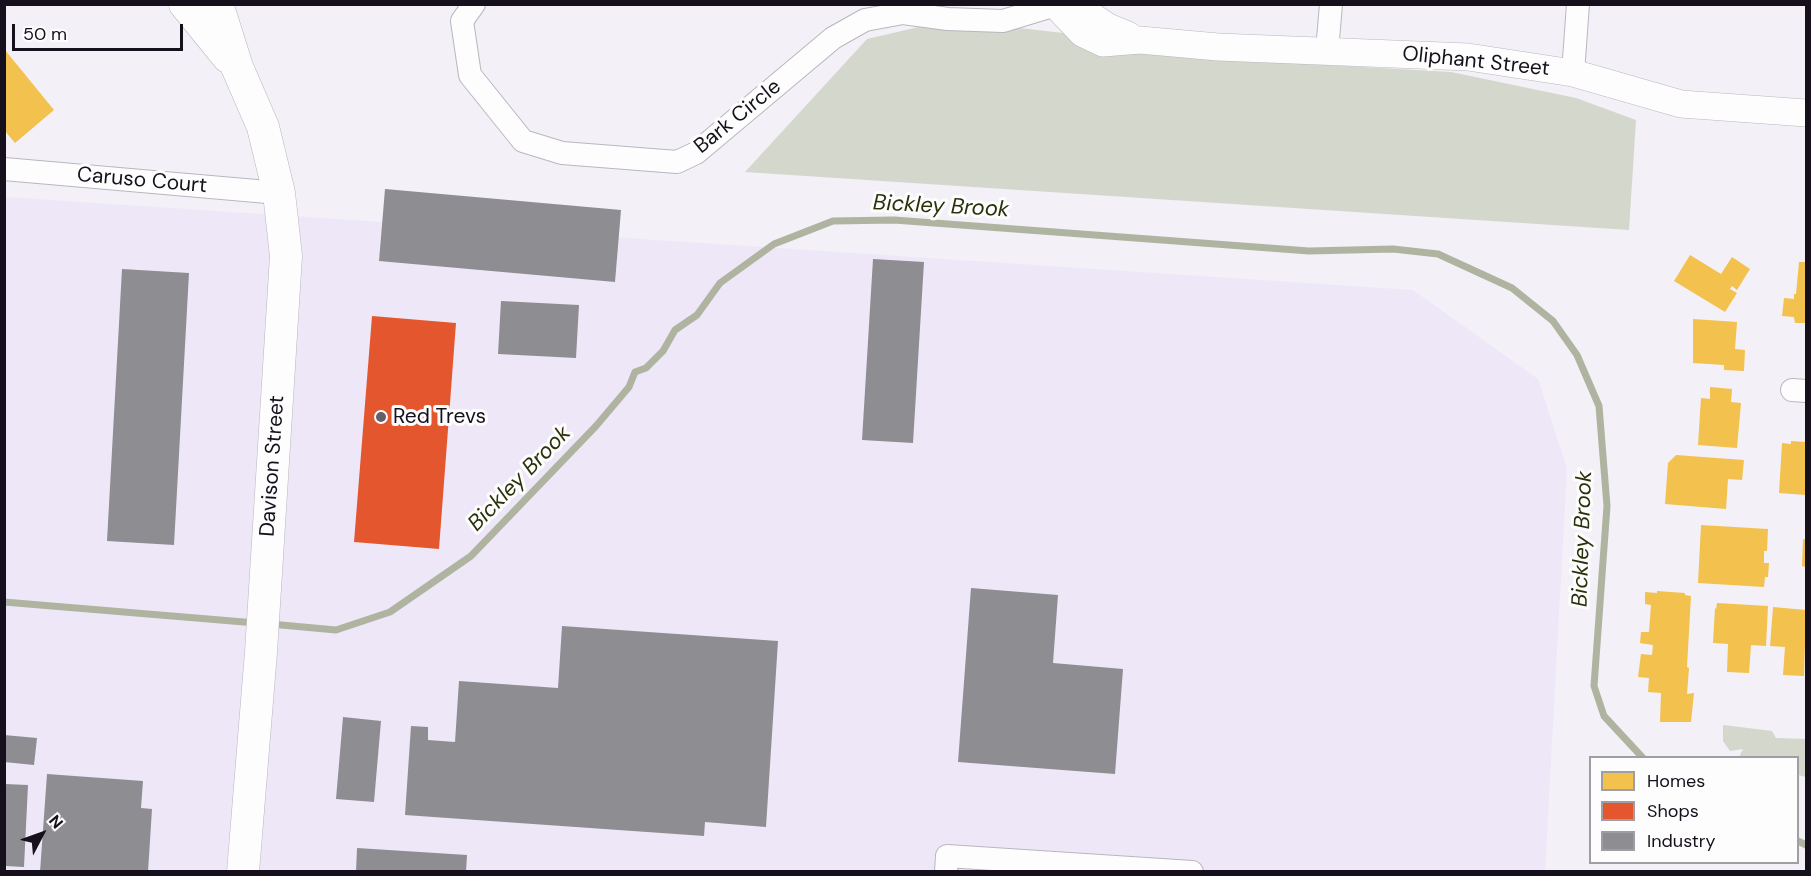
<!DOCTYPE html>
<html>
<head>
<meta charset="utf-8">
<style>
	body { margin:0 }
	#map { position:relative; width:1811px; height:876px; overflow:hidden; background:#f3f0f7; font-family:"DM Sans",sans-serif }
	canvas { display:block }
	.frame { position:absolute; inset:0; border:6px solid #15101b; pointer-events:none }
	.legend { position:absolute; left:1589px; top:756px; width:210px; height:108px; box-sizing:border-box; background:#fdfdfd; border:2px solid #a09ea3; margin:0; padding:8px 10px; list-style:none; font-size:18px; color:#15101b }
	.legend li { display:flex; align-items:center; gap:12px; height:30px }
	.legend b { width:30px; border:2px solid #a09ea3 }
	.north { position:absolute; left:12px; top:804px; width:60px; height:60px; -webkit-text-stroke:4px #fdfdfd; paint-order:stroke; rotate:49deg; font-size:16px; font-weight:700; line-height:24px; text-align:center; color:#15101b }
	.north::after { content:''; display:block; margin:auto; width:21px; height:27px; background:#15101b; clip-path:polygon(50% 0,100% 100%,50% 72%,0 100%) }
	.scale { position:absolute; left:12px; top:24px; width:171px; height:27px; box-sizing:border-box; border:3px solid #15101b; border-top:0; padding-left:8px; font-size:18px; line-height:21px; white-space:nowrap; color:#15101b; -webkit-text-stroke:4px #fdfdfd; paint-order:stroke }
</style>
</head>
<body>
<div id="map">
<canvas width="1811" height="876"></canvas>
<div class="frame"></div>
<ul class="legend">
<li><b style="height:16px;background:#f2c14e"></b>Homes</li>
<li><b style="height:16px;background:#e4572e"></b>Shops</li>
<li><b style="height:16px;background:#8d8d92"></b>Industry</li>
</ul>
<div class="north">N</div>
<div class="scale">50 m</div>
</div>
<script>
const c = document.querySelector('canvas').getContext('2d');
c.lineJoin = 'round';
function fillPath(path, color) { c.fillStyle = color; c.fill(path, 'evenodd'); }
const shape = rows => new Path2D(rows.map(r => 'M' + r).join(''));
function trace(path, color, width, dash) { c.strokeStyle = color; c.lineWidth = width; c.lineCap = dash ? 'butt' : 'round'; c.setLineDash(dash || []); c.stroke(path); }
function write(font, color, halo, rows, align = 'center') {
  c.font = font + ' "DM Sans",sans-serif'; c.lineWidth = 6; c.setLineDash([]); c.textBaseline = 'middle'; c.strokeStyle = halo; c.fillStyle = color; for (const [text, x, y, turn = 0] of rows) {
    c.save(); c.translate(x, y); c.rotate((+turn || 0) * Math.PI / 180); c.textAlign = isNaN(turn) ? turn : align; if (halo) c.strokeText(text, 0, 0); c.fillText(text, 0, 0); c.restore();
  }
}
fillPath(shape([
	[4,197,1413,290,1538,379,1567,468,1545,871,5,871]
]), '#eee7f8');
fillPath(shape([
	[949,20,1072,34,1221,59,1451,72,1576,98,1636,120,1629,230,745,172,867,39],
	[1723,725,1772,731,1776,738,1806,739,1806,777,1798,775,1798,758,1739,757,1743,749,1730,751,1723,741]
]), '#d4d7cc');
fillPath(shape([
	[5,50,54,110,15,143,5,131],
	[1690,255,1721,274,1732,257,1750,269,1737,290,1732,286,1730,289,1737,293,1725,312,1674,281],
	[1799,262,1806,262,1806,323,1795,323,1794,317,1782,316,1784,298,1794,299,1794,294,1796,294],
	[1693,319,1737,322,1735,349,1745,350,1744,371,1724,370,1724,365,1693,363],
	[1710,387,1732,389,1731,402,1741,403,1737,448,1698,445,1701,398,1710,399],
	[1791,441,1806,442,1806,495,1779,493,1782,443,1791,444],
	[1676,455,1744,460,1742,480,1728,479,1726,509,1665,504,1668,463],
	[1701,525,1768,529,1767,551,1764,551,1764,563,1769,563,1768,577,1765,577,1764,587,1698,583],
	[1803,539,1806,540,1806,567,1802,566],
	[1657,591,1685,593,1685,595,1691,596,1687,667,1689,668,1687,694,1694,693,1691,722,1660,722,1661,693,1648,692,1649,678,1638,677,1641,654,1652,655,1653,645,1640,643,1641,632,1649,632,1651,605,1645,604,1645,592,1657,593],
	[1717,603,1768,606,1766,646,1751,645,1749,673,1727,672,1728,644,1713,643,1715,608,1716,609],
	[1773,607,1806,610,1804,676,1783,675,1785,647,1770,646]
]), '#f2c14e');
fillPath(shape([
	[372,316,456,323,439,549,354,542]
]), '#e4572e');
fillPath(shape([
	[385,189,621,210,615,282,379,261],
	[873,259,924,262,913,443,862,440],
	[122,269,189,273,174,545,107,541],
	[501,301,579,305,576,358,498,354],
	[971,588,1058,595,1053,663,1123,669,1115,774,958,762],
	[562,626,778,641,766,827,705,822,704,836,405,815,411,726,428,727,428,740,455,742,459,681,558,688],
	[343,717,381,721,374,802,336,799],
	[4,735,37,738,34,765,4,762],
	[47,774,143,781,141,808,152,809,148,872,40,872],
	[5,784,28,785,24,867,5,866],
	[357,848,467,855,466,872,356,872]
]), '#8d8d92');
trace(shape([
	[4,602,256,623],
	[270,624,336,630,390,612,471,556,596,426,629,387,635,372,646,368,663,351,675,330,697,315,720,283,774,244,833,221,894,220,1309,251,1393,249,1438,254,1512,288,1553,321,1577,355,1599,406,1607,506,1594,686,1604,716,1643,758],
	[1798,841,1806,845]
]), '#afb4a1', 7);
const minor = shape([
	[474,4,462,21,470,75,523,141,562,153,677,162,696,153,833,38,865,20,903,13,948,19,1003,21,1059,4],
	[1327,51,1331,4],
	[1573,73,1578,4],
	[4,169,279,193],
	[1792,390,1806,391],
	[946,872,947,856,1192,872]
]);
const tertiary = shape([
	[1057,4,1062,12,1082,33,1103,43,1140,40,1218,47,1468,57,1573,73,1681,104,1806,113],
	[1082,4,1090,15,1108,27,1128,35]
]);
const secondary = shape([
	[185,4,228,57],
	[213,4,220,13,237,67,263,127,279,193,286,256,261,652,243,872]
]);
trace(minor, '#bab6bf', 24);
trace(tertiary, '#bab6bf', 28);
trace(secondary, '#bab6bf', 33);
trace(minor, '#fdfdfe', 22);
trace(tertiary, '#fdfdfe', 27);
trace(secondary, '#fdfdfe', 32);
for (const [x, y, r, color] of [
	[381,417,6,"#635e68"]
]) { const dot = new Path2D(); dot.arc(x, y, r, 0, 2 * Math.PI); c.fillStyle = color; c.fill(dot); trace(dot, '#fdfdfd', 2); }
write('21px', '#15101b', '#fdfdfd', [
	["Oliphant Street",1476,62,6],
	["Bark Circle",738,117,-39],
	["Caruso Court",142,181,5],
	["Davison Street",273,466,-86]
]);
write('21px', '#15101b', '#fdfdfd', [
	["Red Trevs",393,417]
], 'left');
write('italic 22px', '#293109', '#fdfdfd', [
	["Bickley Brook",941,207,3],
	["Bickley Brook",520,479,-46],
	["Bickley Brook",1583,539,-88]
]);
</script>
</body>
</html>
